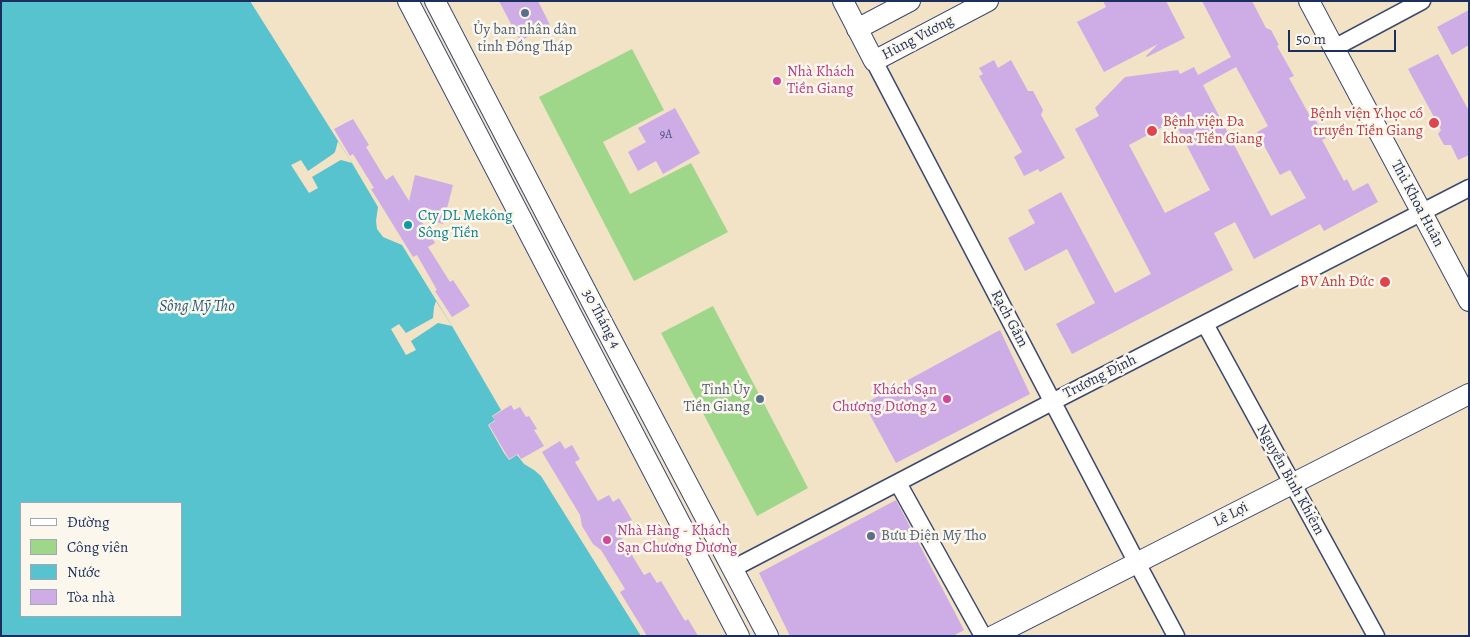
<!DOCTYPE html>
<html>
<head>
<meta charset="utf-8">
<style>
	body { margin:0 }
	#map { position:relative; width:1470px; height:637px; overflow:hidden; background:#f2e2c6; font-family:Alegreya,serif }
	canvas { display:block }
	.frame { position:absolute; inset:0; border:2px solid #1b2f5e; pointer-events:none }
	.legend { position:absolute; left:20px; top:502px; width:162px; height:115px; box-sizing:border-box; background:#fbf7ec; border:1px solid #a1a7b3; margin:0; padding:6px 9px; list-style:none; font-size:15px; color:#1b2f5e }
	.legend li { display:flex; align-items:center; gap:10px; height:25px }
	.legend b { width:25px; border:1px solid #a1a7b3 }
	.scale { position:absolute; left:1288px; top:30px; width:108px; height:22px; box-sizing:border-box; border:2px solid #1b2f5e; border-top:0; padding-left:6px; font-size:15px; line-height:18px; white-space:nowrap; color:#1b2f5e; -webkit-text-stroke:4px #fbf7ec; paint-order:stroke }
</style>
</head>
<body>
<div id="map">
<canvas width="1470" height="637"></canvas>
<div class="frame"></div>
<ul class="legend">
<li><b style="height:6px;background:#fff"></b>Đường</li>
<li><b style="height:14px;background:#9ed78a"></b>Công viên</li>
<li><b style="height:14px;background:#56c3cf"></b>Nước</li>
<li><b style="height:14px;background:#ceace6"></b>Tòa nhà</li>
</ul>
<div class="scale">50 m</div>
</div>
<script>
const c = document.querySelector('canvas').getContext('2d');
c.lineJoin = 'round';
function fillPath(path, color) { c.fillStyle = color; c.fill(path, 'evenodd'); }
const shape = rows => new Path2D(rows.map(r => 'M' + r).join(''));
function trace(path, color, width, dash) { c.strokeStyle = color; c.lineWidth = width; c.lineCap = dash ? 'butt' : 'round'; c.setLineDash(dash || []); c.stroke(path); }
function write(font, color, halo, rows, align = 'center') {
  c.font = font + ' Alegreya,serif'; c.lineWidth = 5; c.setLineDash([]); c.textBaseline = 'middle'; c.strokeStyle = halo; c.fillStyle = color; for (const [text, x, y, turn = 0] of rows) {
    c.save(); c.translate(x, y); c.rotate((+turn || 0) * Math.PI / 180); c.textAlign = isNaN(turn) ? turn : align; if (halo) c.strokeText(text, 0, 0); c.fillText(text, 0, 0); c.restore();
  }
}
fillPath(shape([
	[632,49,664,110,603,142,630,194,691,163,728,232,634,281,539,97],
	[713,306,808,488,757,516,661,333]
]), '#9ed78a');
fillPath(shape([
	[1,1,250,1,352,163,378,207,376,221,377,229,383,237,402,245,452,326,501,410,492,416,495,420,488,425,504,453,509,460,517,455,524,464,534,470,541,476,641,636,1,636],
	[21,503,181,503,181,616,21,616]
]), '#56c3cf');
fillPath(shape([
	[338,141,352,163,341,160,339,161,312,177,318,188,309,193,291,165,301,160,308,171,333,154,335,152],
	[436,301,452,326,438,323,411,341,416,350,406,355,391,329,399,324,406,333,433,318,434,307]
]), '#f2e2c6');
fillPath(shape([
	[499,1,538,1,550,25,520,41],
	[1103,1,1166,1,1185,38,1147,57,1146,56,1158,44,1104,72,1077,22,1106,7],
	[1202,1,1252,1,1266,28,1271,30,1279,45,1277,46,1294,76,1289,78,1311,118,1313,116,1326,138,1322,140,1344,181,1347,179,1353,191,1368,183,1378,202,1324,231,1320,224,1254,259,1235,222,1214,233,1233,270,1072,354,1056,324,1095,303,1067,249,1025,271,1008,238,1035,223,1028,210,1061,192,1115,293,1151,274,1075,129,1099,116,1095,108,1125,77,1178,70,1180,74,1194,67,1198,75,1231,57],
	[1236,67,1268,126,1257,132,1268,153,1280,175,1290,170,1306,198,1271,216,1203,85],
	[1174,121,1210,190,1165,213,1129,145],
	[1469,10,1469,45,1452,55,1437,27],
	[1438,54,1469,111,1469,155,1458,160,1451,145,1444,145,1438,134,1441,130,1408,69],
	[994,60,998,68,1011,60,1028,91,1033,91,1043,110,1041,115,1065,158,1040,172,1038,169,1024,176,1014,157,1022,152,979,76,983,74,979,68],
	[675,108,700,153,663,174,656,161,638,171,628,152,646,142,638,128],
	[353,119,369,145,366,147,386,180,393,175,409,201,415,175,453,185,443,224,419,217,435,243,428,247,450,282,453,280,470,306,452,317,435,291,437,290,417,255,413,257,371,189,374,188,353,154,350,156,334,129],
	[1000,330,1030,394,896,463,864,404],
	[511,405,514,410,520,407,526,417,529,416,537,429,534,430,544,446,521,459,518,454,509,459,489,425,495,421,493,416],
	[560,441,565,449,572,445,580,459,575,462,598,501,609,495,613,502,619,498,632,520,627,523,631,531,621,537,644,575,650,572,657,583,661,581,685,621,688,619,698,636,647,636,620,592,625,589,601,550,593,544,582,526,580,515,542,452],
	[896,500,964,630,953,636,790,636,759,573]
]), '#ceace6');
const minor = shape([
	[1334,48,1422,1],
	[874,61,1137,563,1176,636],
	[1205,324,1376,636],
	[898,483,983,636],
	[732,569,1052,402,1469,188]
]);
const major = shape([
	[408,1,739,636],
	[435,1,601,320,768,636],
	[843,1,874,61,988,1],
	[1309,1,1469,301],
	[857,29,910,1],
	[993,636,1469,394]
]);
trace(minor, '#3b4a6e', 19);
trace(major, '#3b4a6e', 22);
trace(minor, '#fff', 16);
trace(major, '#fff', 20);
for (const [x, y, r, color] of [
	[525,13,5,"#5c6f8a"],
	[777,81,5,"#d1479c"],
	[1434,123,6,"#e0444e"],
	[1152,131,6,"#e0444e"],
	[408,225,5,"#0f9aa8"],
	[1385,282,6,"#e0444e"],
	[760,399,5,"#5c6f8a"],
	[947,399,5,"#d1479c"],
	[871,536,5,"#5c6f8a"],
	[607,540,5,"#d1479c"]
]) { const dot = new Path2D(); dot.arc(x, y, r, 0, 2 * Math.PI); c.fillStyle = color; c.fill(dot); trace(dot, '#fbf7ec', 2); }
write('12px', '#484e80', null, [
	["9A",666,135]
]);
write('15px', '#4e5e75', '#fbf7ec', [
	["Ủy ban nhân dân",525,30],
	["tỉnh Đồng Tháp",525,47],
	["Tỉnh Ủy",750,390,"right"],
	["Tiền Giang",750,407,"right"],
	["Bưu Điện Mỹ Tho",881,536,"left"]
]);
write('15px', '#1b2f5e', '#fbf7ec', [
	["Hùng Vương",918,38,-28],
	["Thủ Khoa Huân",1417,204,62],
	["30 Tháng 4",601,319,62],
	["Rạch Gầm",1009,319,62],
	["Trương Định",1100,377,-27],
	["Nguyễn Bỉnh Khiêm",1290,480,61],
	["Lê Lợi",1231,515,-27]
]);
write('15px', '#b23c85', '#fbf7ec', [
	["Nhà Khách",787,72],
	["Tiền Giang",787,89],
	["Khách Sạn",937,390,"right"],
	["Chương Dương 2",937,407,"right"],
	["Nhà Hàng - Khách",617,531],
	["Sạn Chương Dương",617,548]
], 'left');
write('15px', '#be3a42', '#fbf7ec', [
	["Bệnh viện Y học cổ",1423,114],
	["truyền Tiền Giang",1423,131],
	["Bệnh viện Đa",1163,122,"left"],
	["khoa Tiền Giang",1163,139,"left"],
	["BV Anh Đức",1374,282]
], 'right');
write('15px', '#0d838f', '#fbf7ec', [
	["Cty DL Mekông",418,216],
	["Sông Tiền",418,233]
], 'left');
write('italic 16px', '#2d5b80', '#fbf7ec', [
	["Sông Mỹ Tho",197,307]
]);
</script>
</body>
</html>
